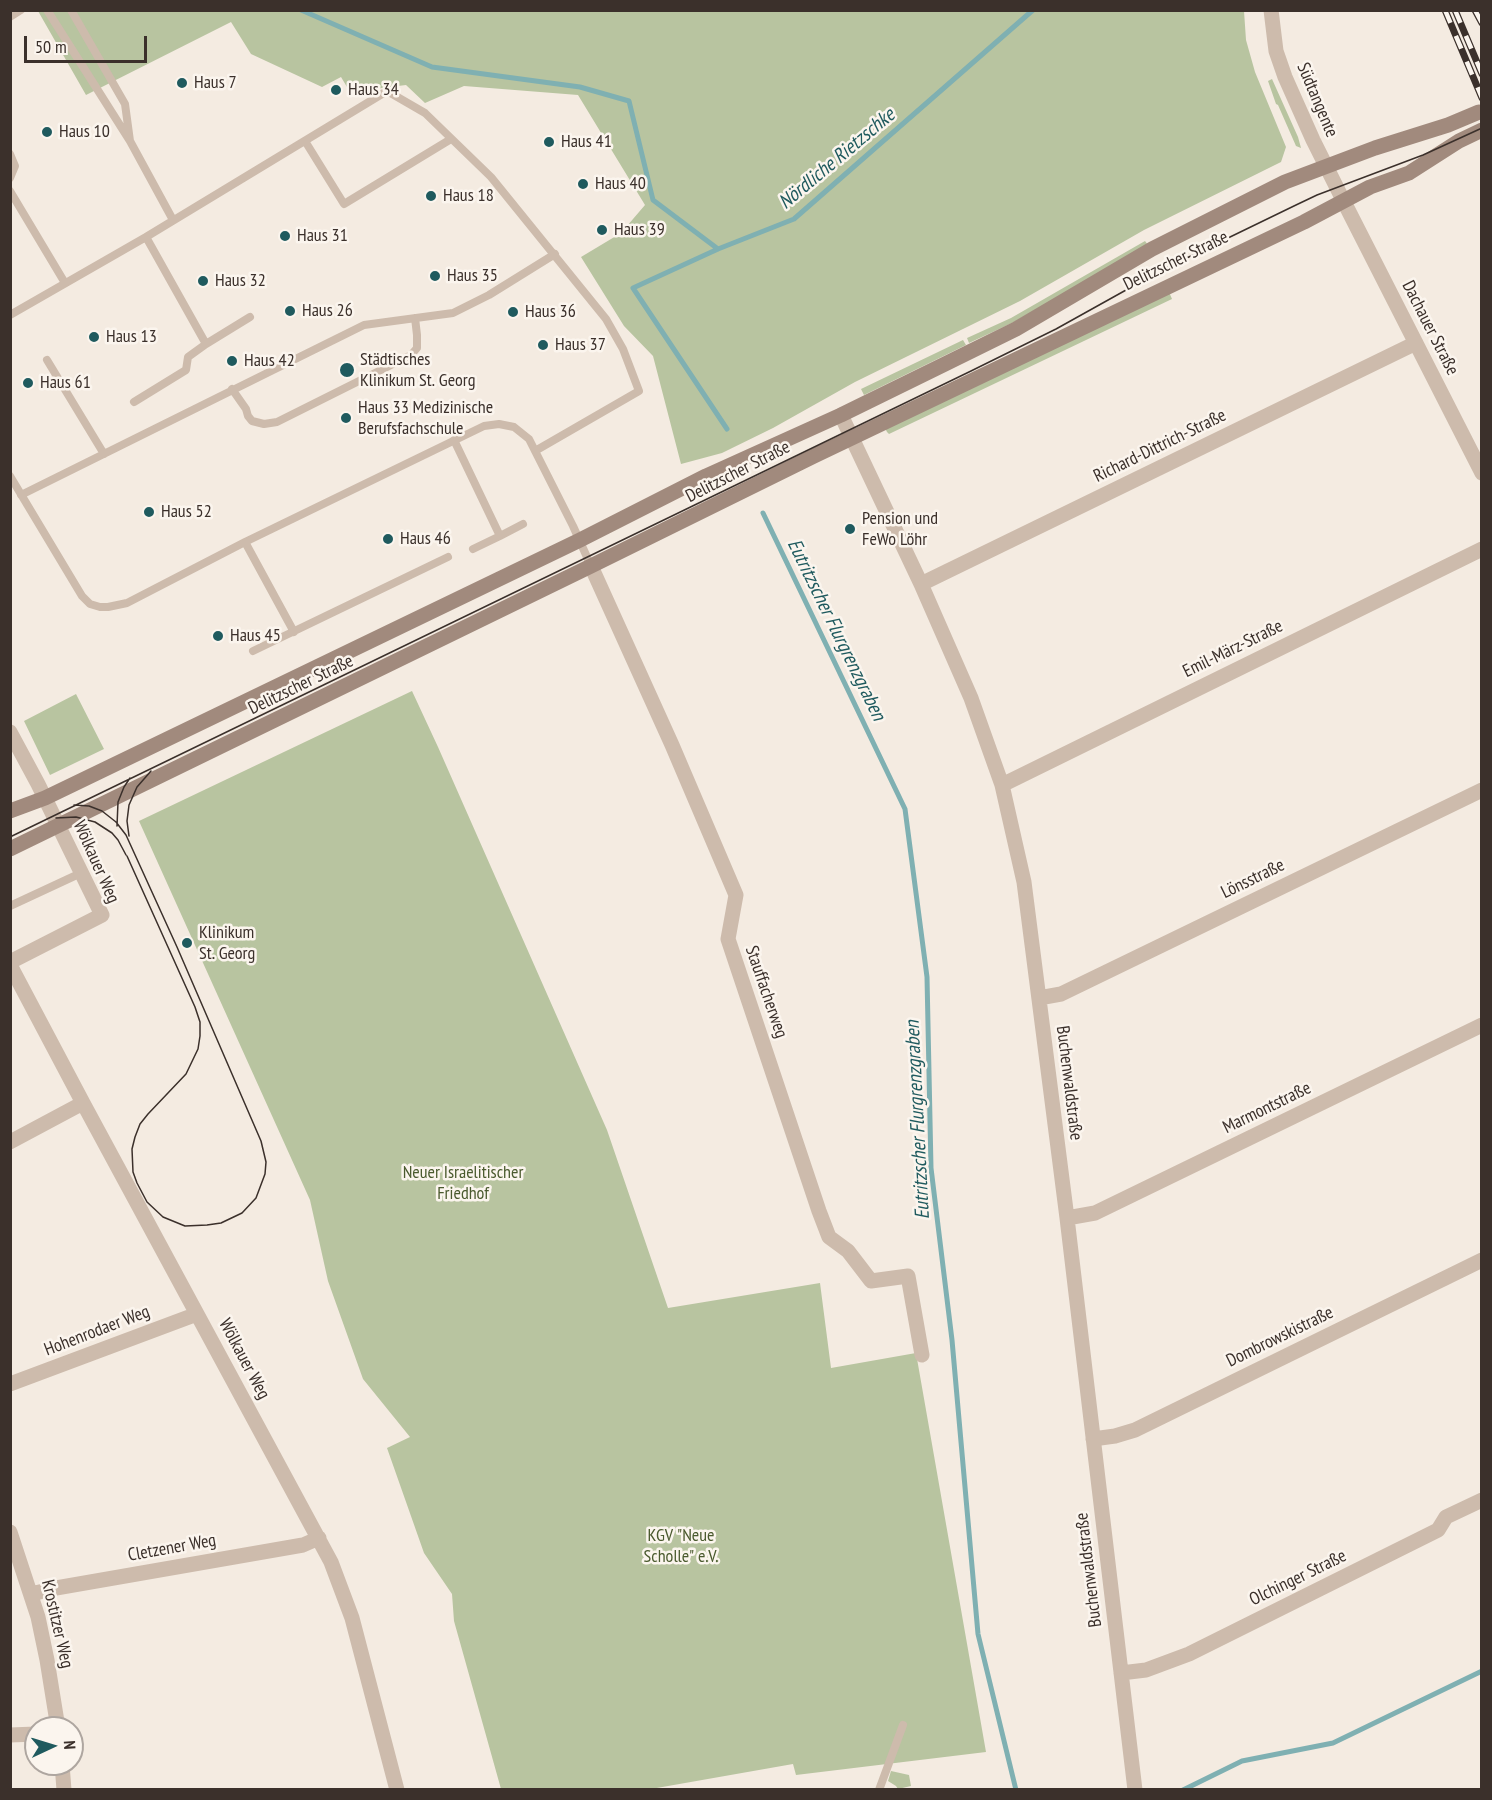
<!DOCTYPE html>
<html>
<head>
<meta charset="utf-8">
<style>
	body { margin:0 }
	#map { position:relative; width:1492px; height:1800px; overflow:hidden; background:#f4ebe1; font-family:"PT Sans Narrow",sans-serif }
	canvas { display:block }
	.frame { position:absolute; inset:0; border:12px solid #3b302b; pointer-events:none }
	.north { position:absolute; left:24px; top:1716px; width:60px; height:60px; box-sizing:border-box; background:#fbf5ee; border:2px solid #aea6a0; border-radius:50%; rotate:86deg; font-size:16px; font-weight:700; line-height:24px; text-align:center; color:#3b302b }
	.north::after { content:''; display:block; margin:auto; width:21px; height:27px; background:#1f5a5e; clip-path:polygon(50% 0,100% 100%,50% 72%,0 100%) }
	.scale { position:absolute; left:24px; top:36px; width:123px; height:27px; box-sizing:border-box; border:3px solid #3b302b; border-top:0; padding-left:8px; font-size:18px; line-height:21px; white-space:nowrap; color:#3b302b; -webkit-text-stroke:4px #fbf5ee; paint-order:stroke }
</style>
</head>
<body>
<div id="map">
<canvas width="1492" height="1800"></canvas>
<div class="frame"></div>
<div class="north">N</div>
<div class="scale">50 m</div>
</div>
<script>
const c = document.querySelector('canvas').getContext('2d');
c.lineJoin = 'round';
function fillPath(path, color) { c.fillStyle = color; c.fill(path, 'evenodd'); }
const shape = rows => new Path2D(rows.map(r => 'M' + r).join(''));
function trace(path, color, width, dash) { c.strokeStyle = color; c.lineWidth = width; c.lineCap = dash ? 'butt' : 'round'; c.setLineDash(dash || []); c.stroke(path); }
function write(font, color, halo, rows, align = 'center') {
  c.font = font + ' "PT Sans Narrow",sans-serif'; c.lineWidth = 5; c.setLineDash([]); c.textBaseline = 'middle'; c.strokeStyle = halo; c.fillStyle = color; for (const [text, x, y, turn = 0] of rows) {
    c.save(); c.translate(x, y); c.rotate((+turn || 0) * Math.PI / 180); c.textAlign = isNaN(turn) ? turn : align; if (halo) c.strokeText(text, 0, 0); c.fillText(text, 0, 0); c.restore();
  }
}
fillPath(shape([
	[38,11,1244,11,1246,40,1255,72,1286,147,1281,162,1144,230,1020,301,855,382,773,428,722,453,681,464,653,356,624,326,581,257,621,233,645,205,578,95,464,86,425,103,406,85,350,92,341,77,322,87,251,54,231,22,86,95],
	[1272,79,1298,137,1301,148,1296,146,1278,105,1276,104,1268,81],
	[1145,241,1148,245,1014,322,969,343,967,338,1011,318],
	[1169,292,1172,299,889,434,887,432,885,428],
	[963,340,966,345,864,395,861,389],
	[412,691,438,747,607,1130,668,1308,820,1283,831,1368,916,1353,986,1752,796,1775,793,1764,651,1789,501,1789,454,1621,452,1594,424,1553,387,1448,410,1437,363,1379,328,1281,310,1200,139,821],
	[76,694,104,749,50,775,24,721],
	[891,1771,909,1775,911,1786,898,1789,896,1786,888,1781]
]), '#b8c4a0');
trace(shape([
	[301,10,432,67,580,87,629,101,653,200,718,249],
	[727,429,633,288,718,249,794,219,1033,10],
	[763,513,905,809,927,977,931,1168,952,1340,978,1634,1016,1790],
	[1183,1790,1242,1761,1333,1743,1482,1671]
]), '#7fb0b2', 5);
trace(shape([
	[47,10,130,141,125,104,71,10],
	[10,17,21,10],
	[130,141,173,220],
	[305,141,344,204,451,139],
	[10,154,15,166,10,178],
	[10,191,65,283],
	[146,237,206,344,250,317],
	[10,315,146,237,387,91,425,113,491,177,606,319,623,349,639,391,535,451],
	[47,360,104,454],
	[232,389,246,409,248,416,252,421,264,424,277,422,411,355,417,348,417,335,415,318],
	[134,402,186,370,188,357,206,344],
	[454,440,500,536,473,549],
	[10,476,82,596,90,604,100,607,108,607,127,603,245,542,484,426,499,424,514,427,529,439,573,526,591,566],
	[21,495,364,325,453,313,489,295,555,254],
	[500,536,523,524],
	[245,542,294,632],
	[253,651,448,557],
	[10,906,81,873],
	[879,1790,903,1725]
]), '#cdbbac', 8);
trace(shape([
	[1343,200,1482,473],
	[841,415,921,584,971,698,1002,785,1024,882,1067,1218,1135,1790],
	[591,566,672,745,736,895,728,939,819,1211,829,1237,848,1251,871,1281,908,1276,922,1355],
	[921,584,1416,343],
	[10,732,38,784,102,915,10,962],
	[1002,785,1482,549],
	[10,965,83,1103,331,1562,352,1618,397,1790],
	[1039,998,1061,994,1482,790],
	[10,1142,83,1103],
	[1067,1218,1095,1213,1482,1025],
	[10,1384,197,1314],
	[1093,1439,1115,1436,1135,1430,1482,1260],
	[10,1532,38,1617,47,1660,58,1728],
	[31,1594,56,1588,303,1545,319,1538],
	[1121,1673,1146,1670,1189,1654,1438,1530,1446,1517,1482,1500],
	[10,1735,36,1734],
	[62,1764,64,1790]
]), '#cdbbac', 15);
trace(shape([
	[1271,10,1276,51,1285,77,1313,140,1343,200]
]), '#cdbbac', 15);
trace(shape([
	[10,811,45,798,72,785,580,540,706,476,841,415,945,364,1016,329,1152,249,1285,182,1375,148,1448,125,1479,112],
	[10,849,591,566,814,456,1304,222,1370,187,1409,173,1459,141,1482,130]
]), '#a18a7d', 15);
trace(shape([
	[74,805,89,806,102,811,116,822,126,835,177,947,261,1141,266,1162,265,1174,256,1198,242,1213,221,1223,207,1225,185,1226,163,1217,147,1202,137,1183,133,1172,132,1149,135,1137,140,1124,148,1114,186,1074,198,1049,200,1036,200,1022,195,1007,127,856],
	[56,818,76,817,95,822,112,833,118,840,126,855],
	[117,826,118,802,124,787,130,778],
	[129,836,127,821,129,805,137,787,151,771],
	[10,837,971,371,1056,329,1162,270,1296,205,1317,195,1423,155,1482,128]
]), '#3b302b', 1.5);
const rail = shape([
	[1445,10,1482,98],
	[1455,10,1482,74],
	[1475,10,1482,23]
]);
trace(rail, '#3b302b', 7);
trace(rail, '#fbf5ee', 4.5, [14]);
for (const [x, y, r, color] of [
	[182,83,6,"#1f5a5e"],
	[336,90,6,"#1f5a5e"],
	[47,132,6,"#1f5a5e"],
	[549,142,6,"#1f5a5e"],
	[583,184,6,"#1f5a5e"],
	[431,196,6,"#1f5a5e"],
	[602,230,6,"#1f5a5e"],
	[285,236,6,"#1f5a5e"],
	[435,276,6,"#1f5a5e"],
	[203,281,6,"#1f5a5e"],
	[290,311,6,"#1f5a5e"],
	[513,312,6,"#1f5a5e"],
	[94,337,6,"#1f5a5e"],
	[543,345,6,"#1f5a5e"],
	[232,361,6,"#1f5a5e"],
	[347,370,8,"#1f5a5e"],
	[28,383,6,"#1f5a5e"],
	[346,418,6,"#1f5a5e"],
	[149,512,6,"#1f5a5e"],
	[850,529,6,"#1f5a5e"],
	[388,539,6,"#1f5a5e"],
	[218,636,6,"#1f5a5e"],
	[187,943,6,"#1f5a5e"]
]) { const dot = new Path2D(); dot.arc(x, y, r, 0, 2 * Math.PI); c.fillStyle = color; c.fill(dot); trace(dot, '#fbf5ee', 2); }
write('18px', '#3b302b', '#fbf5ee', [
	["Haus 7",194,83],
	["Haus 34",348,90],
	["Haus 10",59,132],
	["Haus 41",561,142],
	["Haus 40",595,184],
	["Haus 18",443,196],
	["Haus 39",614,230],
	["Haus 31",297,236],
	["Haus 35",447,276],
	["Haus 32",215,281],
	["Haus 26",302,311],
	["Haus 36",525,312],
	["Haus 13",106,337],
	["Haus 37",555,345],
	["Städtisches",360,360],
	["Klinikum St. Georg",360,381],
	["Haus 42",244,361],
	["Haus 61",40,383],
	["Haus 33 Medizinische",358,408],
	["Berufsfachschule",358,429],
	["Haus 52",161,512],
	["Pension und",862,519],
	["FeWo Löhr",862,540],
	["Haus 46",400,539],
	["Haus 45",230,636],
	["Klinikum",199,933],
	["St. Georg",199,954]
], 'left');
write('18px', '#3b302b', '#fbf5ee', [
	["Südtangente",1317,100,67],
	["Delitzscher Straße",1176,261,-26],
	["Dachauer Straße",1430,328,63],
	["Richard-Dittrich-Straße",1160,446,-26],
	["Delitzscher Straße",738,472,-27],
	["Emil-März-Straße",1233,649,-26],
	["Delitzscher Straße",301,685,-26],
	["Wölkauer Weg",96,862,66],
	["Lönsstraße",1253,879,-26],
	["Stauffacherweg",766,992,71],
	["Buchenwaldstraße",1069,1083,83],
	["Marmontstraße",1267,1108,-26],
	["Hohenrodaer Weg",97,1331,-21],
	["Dombrowskistraße",1280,1337,-26],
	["Wölkauer Weg",244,1359,62],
	["Cletzener Weg",172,1548,-10],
	["Buchenwaldstraße",1089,1570,-97],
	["Olchinger Straße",1298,1578,-26],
	["Krostitzer Weg",57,1624,77]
]);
write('18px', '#4a5a2e', '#fbf5ee', [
	["Neuer Israelitischer",463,1173],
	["Friedhof",463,1194],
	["KGV \"Neue",681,1536],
	["Scholle\" e.V.",681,1557]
]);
write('italic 20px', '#1f5a5e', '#fbf5ee', [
	["Nördliche Rietzschke",837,159,-40],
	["Eutritzscher Flurgrenzgraben",836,630,64],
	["Eutritzscher Flurgrenzgraben",918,1120,-93]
]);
</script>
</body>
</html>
